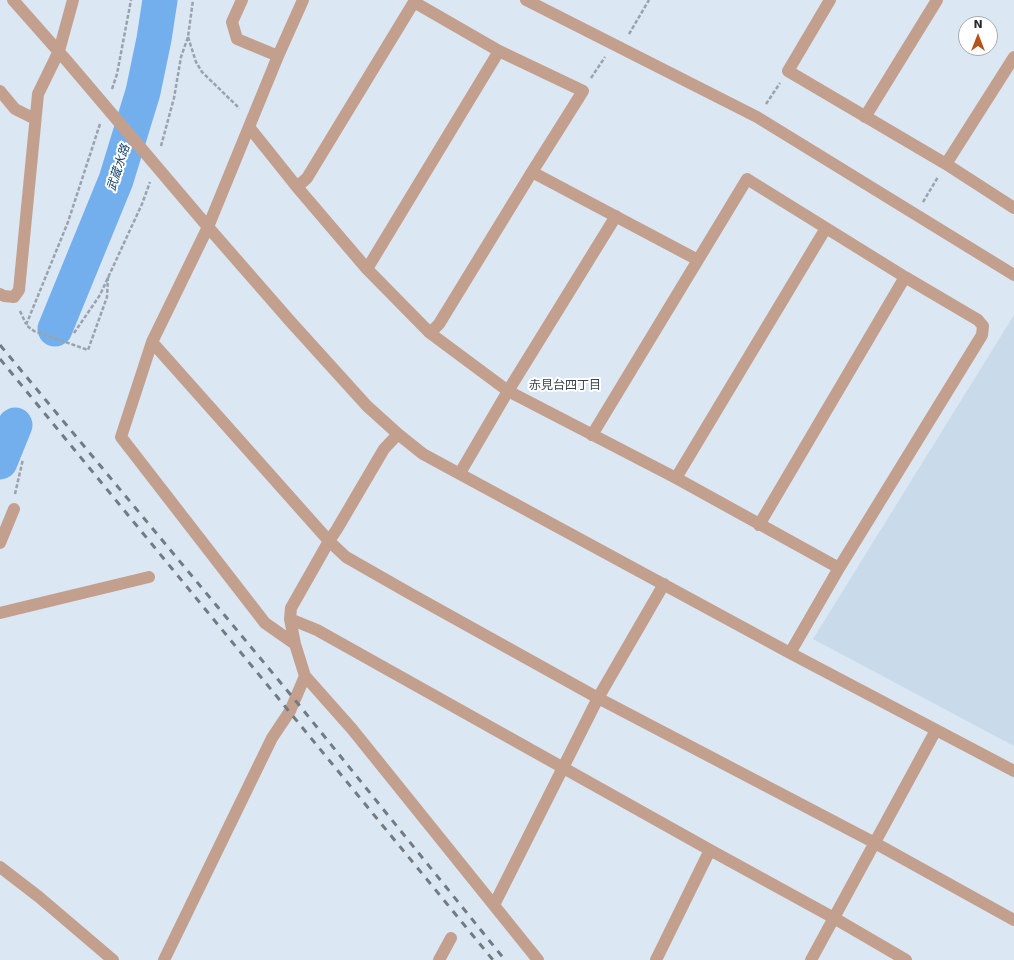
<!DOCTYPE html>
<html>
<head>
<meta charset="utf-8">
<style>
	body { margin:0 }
	#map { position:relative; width:1014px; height:960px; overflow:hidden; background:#dbe7f3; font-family:"DejaVu Sans",sans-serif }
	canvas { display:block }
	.north { position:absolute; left:958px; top:16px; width:40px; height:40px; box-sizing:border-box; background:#fff; border:1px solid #a8a9ab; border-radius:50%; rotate:0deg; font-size:11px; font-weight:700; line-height:16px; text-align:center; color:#25292e }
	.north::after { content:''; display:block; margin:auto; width:14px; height:18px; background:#b55319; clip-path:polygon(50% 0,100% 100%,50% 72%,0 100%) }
</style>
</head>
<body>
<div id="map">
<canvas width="1014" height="960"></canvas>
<div class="north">N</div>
</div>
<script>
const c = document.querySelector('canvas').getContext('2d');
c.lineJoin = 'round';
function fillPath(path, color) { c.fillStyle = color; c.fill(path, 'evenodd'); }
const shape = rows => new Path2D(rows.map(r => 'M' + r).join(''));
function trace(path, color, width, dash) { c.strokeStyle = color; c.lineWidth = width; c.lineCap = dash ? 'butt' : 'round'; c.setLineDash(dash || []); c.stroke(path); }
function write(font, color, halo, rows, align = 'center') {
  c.font = font + ' "DejaVu Sans","Noto Sans JP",sans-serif'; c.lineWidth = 4; c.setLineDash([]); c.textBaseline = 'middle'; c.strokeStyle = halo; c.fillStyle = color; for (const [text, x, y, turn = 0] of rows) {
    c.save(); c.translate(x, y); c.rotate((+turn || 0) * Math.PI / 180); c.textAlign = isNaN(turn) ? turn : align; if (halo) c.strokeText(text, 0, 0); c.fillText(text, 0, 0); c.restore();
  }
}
fillPath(shape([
	[1014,315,1014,746,813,639]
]), '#c9daeb');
trace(shape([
	[55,329,116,180,143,92,154,39,160,0],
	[0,462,15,425]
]), '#72afec', 35);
trace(shape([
	[629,34,649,0],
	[188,37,196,62,202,72,237,106,239,109],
	[591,78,605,57],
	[112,89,117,74,131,0],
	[766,104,780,83],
	[100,124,68,222,26,325,34,331,88,350,107,297,108,277],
	[161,146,174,98,181,57,188,37,193,0],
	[923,202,938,177],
	[20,311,26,324],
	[74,333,100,295,142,204,150,182],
	[15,494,23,459]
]), '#9aa3ad', 2.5, [4, 2]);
trace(shape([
	[13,0,67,61,208,227,290,321,367,406,398,434,423,454,790,653,1014,771],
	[242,0,232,22,237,39,278,56],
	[526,0,757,117,1014,275],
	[830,0,788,71,946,164,1014,208],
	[0,91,15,109,35,119],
	[865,117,937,0],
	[249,127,297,187,367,269,430,333,508,391,676,478,839,568],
	[946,164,1014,57],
	[532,172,698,260],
	[297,187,307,178,414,2,499,51,583,91,532,172,439,324,430,333],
	[367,269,499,51],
	[0,294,4,296,14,297,19,290,38,94,59,51,73,0],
	[152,342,329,541,346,557,409,593,598,698,875,843,1014,920],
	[398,434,384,449,337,529,329,541,291,608,290,619,295,644,305,676,352,729,538,960],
	[592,435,747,179,905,277,978,320,983,326,982,335,839,568,790,653],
	[460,473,508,391,616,216],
	[676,478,826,228],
	[759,525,905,277],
	[0,543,14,509],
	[0,613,149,577],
	[290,619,317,630,710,850,834,918,906,960],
	[295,644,265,623,121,437,152,342,208,227,278,56,303,0],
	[0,867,39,897,113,960],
	[494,905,598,698,664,584],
	[164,960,272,738,290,711,305,676],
	[439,960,451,938],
	[656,960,710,850],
	[811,960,936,730]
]), '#c39f8e', 12);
trace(shape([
	[0,345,295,700,505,960],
	[0,359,493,960]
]), '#737a82', 3, [7, 7]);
write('italic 12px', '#17436b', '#fff', [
	["武蔵水路",119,168,-72]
]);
write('12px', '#3a434d', '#fff', [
	["赤見台四丁目",565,386]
]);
</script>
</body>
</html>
